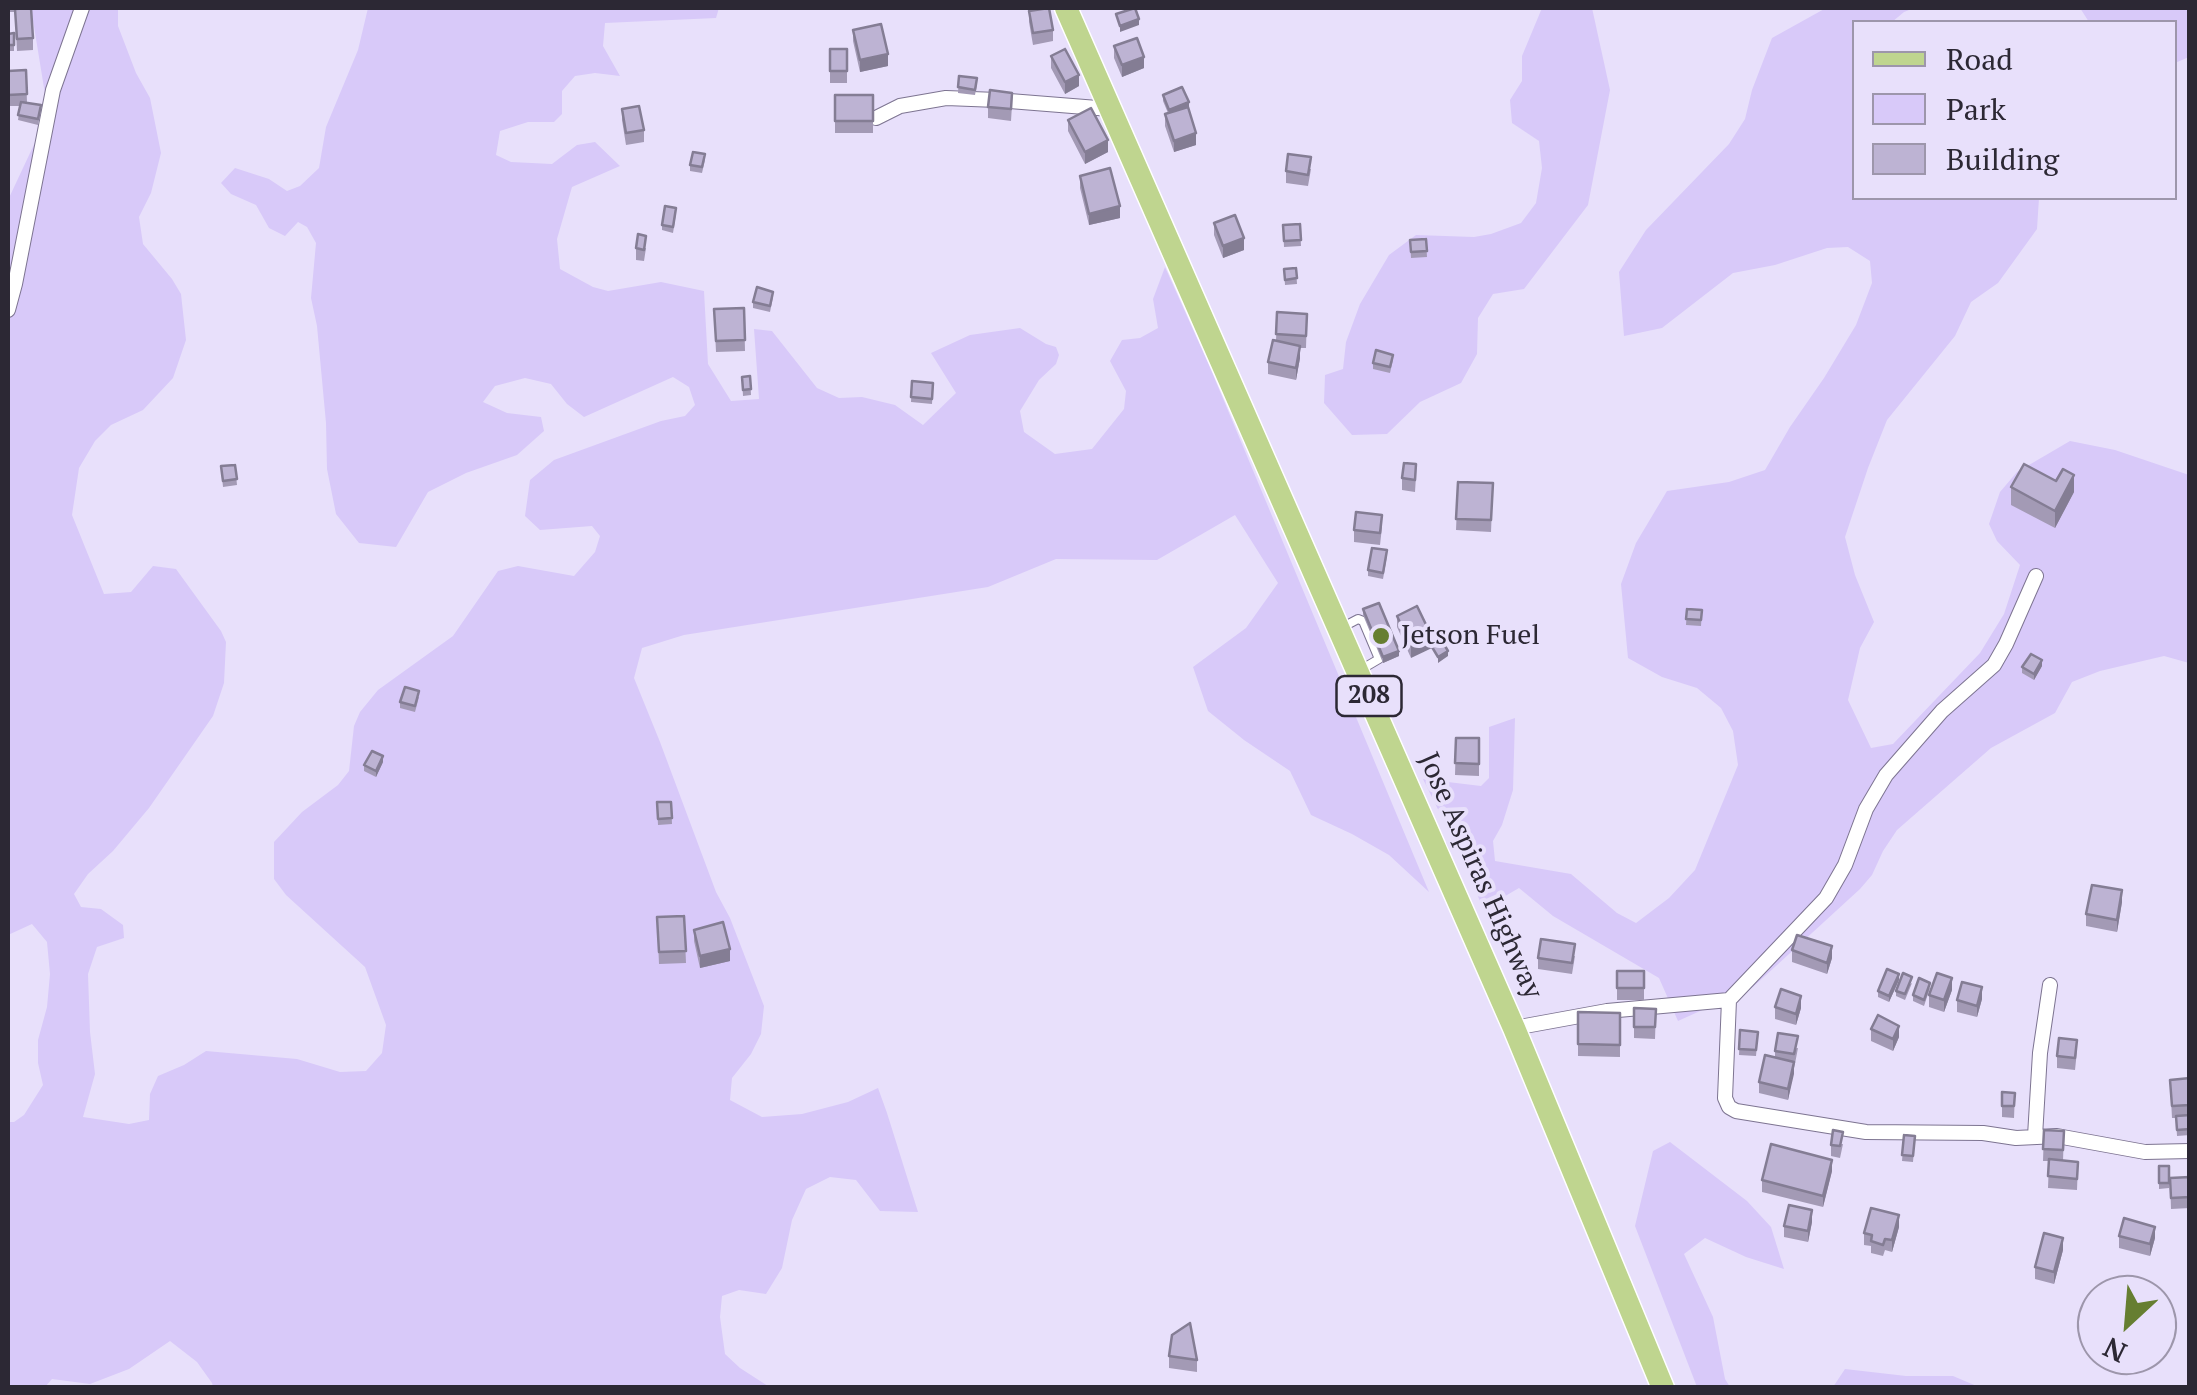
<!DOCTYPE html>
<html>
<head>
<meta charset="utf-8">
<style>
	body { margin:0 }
	#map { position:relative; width:2197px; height:1395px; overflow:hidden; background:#e8e0fb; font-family:"PT Serif",serif }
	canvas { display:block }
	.frame { position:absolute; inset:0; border:10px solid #2c2834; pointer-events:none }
	.legend { position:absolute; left:1852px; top:20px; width:325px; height:180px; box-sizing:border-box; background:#e8e0fb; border:2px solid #9d96ab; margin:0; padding:12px 18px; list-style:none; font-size:30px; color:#2c2834 }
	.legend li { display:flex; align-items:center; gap:20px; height:50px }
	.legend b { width:50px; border:2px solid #9d96ab }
	.north { position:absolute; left:2077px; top:1275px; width:100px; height:100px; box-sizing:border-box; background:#e8e0fb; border:2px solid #9d96ab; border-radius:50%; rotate:206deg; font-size:28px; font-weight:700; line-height:40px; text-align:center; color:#2c2834 }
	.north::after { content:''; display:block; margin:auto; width:35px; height:45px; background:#667e31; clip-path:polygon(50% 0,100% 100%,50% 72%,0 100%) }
</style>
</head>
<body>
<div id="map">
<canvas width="2197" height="1395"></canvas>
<div class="frame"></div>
<ul class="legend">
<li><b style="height:12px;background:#bfd58f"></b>Road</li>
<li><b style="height:28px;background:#d8c9f9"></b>Park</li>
<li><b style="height:28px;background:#bdb3d3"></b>Building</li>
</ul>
<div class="north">N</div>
</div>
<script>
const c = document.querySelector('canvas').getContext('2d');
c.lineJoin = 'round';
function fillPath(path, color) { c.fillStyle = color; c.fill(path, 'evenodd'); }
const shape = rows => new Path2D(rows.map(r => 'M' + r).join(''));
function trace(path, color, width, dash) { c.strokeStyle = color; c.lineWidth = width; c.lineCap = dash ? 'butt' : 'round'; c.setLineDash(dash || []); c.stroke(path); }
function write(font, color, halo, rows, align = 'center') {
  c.font = font + ' "PT Serif",serif'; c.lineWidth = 8; c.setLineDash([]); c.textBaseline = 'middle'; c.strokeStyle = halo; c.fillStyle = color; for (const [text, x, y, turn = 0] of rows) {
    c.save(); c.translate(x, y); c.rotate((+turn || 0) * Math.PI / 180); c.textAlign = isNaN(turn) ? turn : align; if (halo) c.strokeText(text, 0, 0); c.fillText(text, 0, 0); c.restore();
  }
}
fillPath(shape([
	[31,8,118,8,118,26,136,73,150,98,161,153,151,193,139,217,143,244,172,279,181,294,186,340,173,378,143,410,111,425,95,441,79,468,72,515,104,594,131,592,153,566,176,569,221,631,226,642,224,683,213,716,149,808,113,851,88,874,74,894,81,907,101,909,123,925,124,938,97,947,88,974,90,1032,95,1074,83,1117,129,1124,149,1120,150,1094,158,1076,184,1065,206,1051,297,1059,340,1072,366,1071,382,1053,386,1025,365,967,286,895,274,879,274,842,302,812,338,785,349,771,354,726,360,712,378,690,453,636,498,571,518,566,574,576,595,552,600,536,592,526,540,530,525,516,530,480,554,460,661,421,685,416,695,405,689,387,673,377,584,417,567,404,551,384,525,378,495,386,483,402,507,413,541,417,544,431,517,455,466,473,428,492,396,547,359,543,336,514,327,469,326,423,317,326,311,298,316,243,307,227,298,222,285,236,269,228,256,205,231,194,221,183,235,168,269,179,287,191,300,186,319,168,326,127,358,50,368,8,719,8,716,18,605,23,603,46,620,76,595,73,575,76,562,91,562,114,554,122,528,122,500,131,496,155,511,162,552,164,577,145,595,142,620,166,572,187,557,239,560,269,593,287,608,291,661,282,704,291,708,364,731,401,759,399,754,329,772,331,817,388,839,398,862,397,895,405,923,425,956,393,931,353,970,335,1020,328,1046,344,1056,347,1059,355,1056,364,1039,380,1020,411,1024,432,1055,454,1092,449,1124,409,1126,391,1110,361,1122,340,1140,338,1158,328,1153,299,1165,267,1209,365,1429,892,1389,855,1352,834,1311,815,1290,771,1244,740,1208,711,1193,667,1246,628,1278,583,1235,515,1157,560,1056,559,988,587,684,635,642,648,634,678,660,742,716,892,730,918,764,1006,761,1034,751,1054,732,1078,730,1100,762,1117,802,1114,848,1102,878,1088,887,1113,918,1212,880,1211,856,1180,830,1177,806,1189,792,1220,782,1268,766,1294,739,1290,722,1296,720,1317,725,1354,740,1368,771,1388,213,1387,212,1383,197,1362,170,1341,129,1369,90,1384,52,1379,45,1387,8,1387,8,1122,14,1122,24,1115,43,1085,38,1063,38,1040,47,1007,50,974,47,942,32,924,8,935,8,200,38,136,45,94],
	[1542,8,1592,8,1610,90,1588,205,1524,289,1493,294,1478,318,1477,354,1461,383,1420,402,1387,434,1352,435,1324,403,1325,375,1343,369,1346,342,1360,304,1389,255,1416,235,1474,237,1491,234,1521,223,1536,203,1542,168,1539,141,1512,123,1510,100,1522,81,1522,56],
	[1826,8,1914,8,1904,12,1892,22,1854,22,1854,198,2039,198,2037,229,1998,283,1971,302,1955,336,1887,420,1868,468,1845,537,1855,575,1874,622,1860,648,1848,700,1871,748,1893,744,1980,653,2004,614,2020,565,1997,541,1989,524,2000,492,2017,472,2070,441,2115,450,2189,475,2189,663,2164,656,2100,671,2072,682,2055,713,1991,748,1897,830,1883,851,1872,875,1860,889,1753,987,1678,1021,1659,978,1553,916,1519,888,1483,909,1466,866,1423,779,1481,786,1489,778,1489,727,1515,718,1513,790,1502,825,1493,841,1495,861,1571,874,1617,913,1636,923,1669,898,1695,870,1738,765,1733,731,1721,708,1697,688,1662,677,1628,658,1621,584,1636,543,1667,491,1729,482,1765,470,1790,427,1824,378,1856,325,1872,283,1870,261,1848,247,1827,248,1775,265,1733,273,1662,328,1624,336,1619,272,1646,230,1729,144,1745,119,1752,90,1772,38],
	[2080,8,2189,8,2189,57,2175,63,2174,22,2089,22],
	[1670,1142,1747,1201,1771,1227,1784,1269,1746,1257,1705,1238,1684,1254,1713,1317,1725,1379,1730,1387,1697,1387,1635,1226,1653,1151],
	[1845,1369,1906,1376,1953,1376,1979,1387,1833,1387]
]), '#d8c9f9');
const lane = shape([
	[1341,628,1358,619,1363,621,1379,659,1362,669]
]);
const street = shape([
	[876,118,900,106,946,98,997,100,1110,109],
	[8,310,15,284,53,90,82,8],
	[2036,576,2006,644,1994,665,1942,711,1886,775,1866,809,1845,865,1826,898,1729,1000,1725,1098,1729,1107,1736,1111,1866,1132,1983,1133,2016,1138,2057,1136,2145,1152,2190,1151],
	[1514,1028,1607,1011,1729,1000],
	[2035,1136,2040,1053,2050,985]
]);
const primary = shape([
	[1066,8,1514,1028,1663,1388]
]);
trace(lane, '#7d7491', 10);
trace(street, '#7d7491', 16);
trace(primary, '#fff', 25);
trace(lane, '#fff', 8);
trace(street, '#fff', 14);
trace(primary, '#bfd58f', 22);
fillPath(shape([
	[8,8,18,8,33,38,33,50,17,51,15,12,8,12],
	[1029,11,1053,30,1053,41,1033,45,1029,22],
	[853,30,888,66,860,72,853,41],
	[14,33,14,51,8,51,8,34],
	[1114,46,1144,68,1122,77,1114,58],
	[830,49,847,49,847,83,830,83],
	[1051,56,1079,86,1065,94,1051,68],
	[26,70,27,103,41,111,38,125,18,120,20,106,8,106,8,71],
	[959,76,977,84,975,95,958,93],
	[835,95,873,95,873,133,835,133],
	[1163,95,1188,108,1196,145,1174,152,1165,126,1165,114,1168,113,1163,101],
	[1012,105,1011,121,988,118,988,107],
	[622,109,644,130,644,142,626,145,622,120],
	[1068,120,1108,152,1085,164,1068,131],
	[705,160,702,173,690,171,690,165],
	[1311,169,1308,186,1286,183,1286,171],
	[1080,176,1120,218,1089,225,1080,188],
	[676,214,673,233,662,230,662,225],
	[1214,223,1244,250,1223,258,1214,235],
	[1300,224,1301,246,1284,247,1283,225],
	[1426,239,1427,257,1411,258,1410,240],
	[636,248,646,248,644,261,636,260],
	[1296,268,1297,284,1285,285,1284,269],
	[773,297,770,312,753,308,753,302],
	[744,308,745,351,716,352,714,309],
	[1277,312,1307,314,1306,348,1300,348,1300,358,1296,380,1268,374,1268,362,1276,341],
	[1393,360,1390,373,1373,369,1373,363],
	[750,376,751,395,743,396,742,377],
	[912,381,933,383,932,404,911,402],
	[235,465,237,485,223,487,221,466],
	[1416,476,1415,492,1402,490,1402,478],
	[1458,482,1493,483,1491,532,1456,530],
	[2011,487,2074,492,2055,528,2011,505],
	[1382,527,1380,545,1354,542,1354,530],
	[1387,556,1383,579,1368,576,1368,570],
	[1417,606,1411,658,1397,627,1397,616],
	[1363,609,1399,656,1383,663,1363,615],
	[1687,609,1702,610,1701,626,1686,625],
	[2042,666,2034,680,2022,673,2022,667],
	[419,697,415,712,400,708,400,702],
	[1456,738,1479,738,1479,776,1455,775],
	[383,762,376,777,364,771,364,765],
	[657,802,671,802,672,824,658,825],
	[2122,902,2117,932,2086,926,2086,914],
	[684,916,686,963,659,964,657,917],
	[694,930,730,961,700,968,694,941],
	[1792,950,1832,958,1827,974,1792,962],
	[1575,956,1572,974,1538,969,1538,958],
	[1617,971,1644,971,1644,1000,1617,1000],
	[1899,980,1889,1002,1878,997,1878,991],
	[1912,983,1905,1000,1896,996,1896,991],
	[1930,988,1924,1006,1913,1001,1913,995],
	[1952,990,1944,1012,1929,1007,1929,995],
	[1982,999,1977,1017,1957,1012,1957,1000],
	[1775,1007,1801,1008,1796,1025,1775,1019],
	[1634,1008,1656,1009,1655,1039,1634,1038],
	[1578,1012,1620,1013,1620,1057,1578,1056],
	[1871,1029,1899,1037,1893,1051,1871,1041],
	[1740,1030,1758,1032,1756,1056,1739,1055],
	[1798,1048,1788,1100,1759,1093,1759,1082,1775,1058,1775,1051],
	[2077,1051,2075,1070,2057,1068,2057,1056],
	[2190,1078,2190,1135,2177,1136,2176,1118,2172,1118,2170,1080],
	[2002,1092,2015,1093,2014,1118,2002,1117],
	[2044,1130,2064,1131,2063,1161,2078,1162,2077,1190,2048,1188,2049,1161,2043,1161],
	[1904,1135,1915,1136,1913,1162,1902,1161],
	[1843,1144,1840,1158,1831,1156,1831,1145],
	[2159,1166,2169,1166,2169,1188,2159,1189],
	[1832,1171,1823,1207,1762,1192,1762,1180],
	[2190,1177,2190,1208,2171,1209,2170,1178],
	[1812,1222,1808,1242,1784,1237,1784,1226],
	[1899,1227,1892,1252,1885,1250,1883,1256,1871,1253,1871,1246,1864,1245,1864,1233],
	[2119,1236,2155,1238,2150,1256,2119,1248],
	[2063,1250,2054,1284,2035,1279,2035,1267],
	[1169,1356,1197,1360,1197,1372,1169,1368]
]), '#a39ab5');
fillPath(shape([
	[1139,19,1139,25,1120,32,1120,26],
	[888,54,888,66,860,72,860,60],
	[1144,57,1144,68,1122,77,1122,65],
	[1079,75,1079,86,1065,94,1065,82],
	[1189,102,1189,108,1169,116,1169,110],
	[1196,133,1196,145,1174,152,1174,141],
	[1108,140,1108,152,1085,164,1085,152],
	[1120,206,1120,218,1089,225,1089,214],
	[1244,238,1244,250,1223,258,1223,246],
	[1300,346,1300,358,1296,380,1296,368],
	[2074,475,2074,492,2055,528,2055,511],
	[1432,637,1432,648,1411,658,1411,646],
	[1399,651,1399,656,1383,663,1383,657],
	[1448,651,1448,656,1438,663,1438,657],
	[2042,660,2042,666,2034,680,2034,674],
	[383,756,383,762,376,777,376,771],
	[2122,890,2122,902,2117,932,2117,920],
	[1832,946,1832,958,1827,974,1827,963],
	[730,949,730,961,700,968,700,956],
	[1899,974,1899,980,1889,1002,1889,996],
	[1952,978,1952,990,1944,1012,1944,1000],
	[1982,987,1982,999,1977,1017,1977,1006],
	[1801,996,1801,1008,1796,1025,1796,1014],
	[1899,1026,1899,1037,1893,1051,1893,1039],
	[1794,1062,1794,1074,1788,1100,1788,1089],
	[1832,1160,1832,1171,1823,1207,1823,1196],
	[1812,1210,1812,1222,1808,1242,1808,1231],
	[1899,1215,1899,1227,1892,1252,1892,1240],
	[2155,1227,2155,1238,2150,1256,2150,1244],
	[2063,1238,2063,1250,2054,1284,2054,1272]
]), '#847d94');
const building = shape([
	[31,8,33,38,17,39,15,9,31,8],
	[1049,8,1053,30,1033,33,1029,11,1049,8],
	[1135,8,1139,19,1120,26,1116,14,1135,8],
	[881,24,888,54,860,60,853,30,881,24],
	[14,33,14,45,8,45,8,34,14,33],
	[1137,38,1144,57,1122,65,1114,46,1137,38],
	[830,49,847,49,847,71,830,71,830,49],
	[1065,49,1079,75,1065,82,1051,56,1065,49],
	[26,70,27,94,8,95,8,71,26,70],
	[959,76,977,78,975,90,958,87,959,76],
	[1182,87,1189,102,1169,110,1163,95,1182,87],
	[990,90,1012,93,1011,109,988,107,990,90],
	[835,95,873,95,873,121,835,121,835,95],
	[21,102,41,105,38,119,18,115,21,102],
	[639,106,644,130,626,133,622,109,639,106],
	[1188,107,1196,133,1174,141,1165,114,1188,107],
	[1091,108,1108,140,1085,152,1068,120,1091,108],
	[693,152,705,154,702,167,690,165,693,152],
	[1288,154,1311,157,1308,175,1286,171,1288,154],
	[1110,168,1120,206,1089,214,1080,176,1110,168],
	[665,206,676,208,673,227,662,225,665,206],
	[1235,215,1244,238,1223,246,1214,223,1235,215],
	[1300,224,1301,240,1284,241,1283,225,1300,224],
	[638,234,646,236,644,250,636,248,638,234],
	[1426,239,1427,251,1411,252,1410,240,1426,239],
	[1296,268,1297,278,1285,280,1284,269,1296,268],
	[757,287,773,292,770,306,753,302,757,287],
	[744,308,745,340,716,341,714,309,744,308],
	[1277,312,1307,314,1306,336,1276,334,1277,312],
	[1273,340,1300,346,1296,368,1268,362,1273,340],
	[1376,350,1393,355,1390,367,1373,363,1376,350],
	[750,376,751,389,743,390,742,377,750,376],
	[912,381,933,383,932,399,911,397,912,381],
	[1404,463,1416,464,1415,480,1402,478,1404,463],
	[2024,464,2056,481,2063,469,2074,475,2055,511,2011,487,2024,464],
	[235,465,237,479,223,481,221,466,235,465],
	[1458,482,1493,483,1491,520,1456,519,1458,482],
	[1356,512,1382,515,1380,533,1354,530,1356,512],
	[1372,548,1387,550,1383,573,1368,570,1372,548],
	[1379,603,1399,651,1383,657,1363,609,1379,603],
	[1417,606,1432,637,1411,646,1397,616,1417,606],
	[1687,609,1702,610,1701,620,1686,619,1687,609],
	[1442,641,1448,651,1438,657,1432,647,1442,641],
	[2031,654,2042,660,2034,674,2022,667,2031,654],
	[405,687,419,691,415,706,400,702,405,687],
	[1456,738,1479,738,1479,764,1455,763,1456,738],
	[372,751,383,756,376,771,364,765,372,751],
	[657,802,671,802,672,818,658,819,657,802],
	[2092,885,2122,890,2117,920,2086,914,2092,885],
	[684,916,686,951,659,952,657,917,684,916],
	[723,922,730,949,700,956,694,930,723,922],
	[1797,935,1832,946,1827,963,1792,950,1797,935],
	[1541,939,1575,944,1572,963,1538,958,1541,939],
	[1887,969,1899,974,1889,996,1878,991,1887,969],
	[1617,971,1644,971,1644,988,1617,988,1617,971],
	[1903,973,1912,977,1905,994,1896,991,1903,973],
	[1937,973,1952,978,1944,1000,1929,995,1937,973],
	[1919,978,1930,983,1924,1000,1913,995,1919,978],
	[1962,982,1982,987,1977,1006,1957,1000,1962,982],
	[1781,989,1801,996,1796,1014,1775,1007,1781,989],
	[1634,1008,1656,1009,1655,1027,1634,1027,1634,1008],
	[1578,1012,1620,1013,1620,1045,1578,1044,1578,1012],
	[1878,1015,1899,1026,1893,1039,1871,1029,1878,1015],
	[1740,1030,1758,1032,1756,1050,1739,1049,1740,1030],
	[1778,1033,1798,1036,1794,1054,1775,1051,1778,1033],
	[2059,1038,2077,1040,2075,1058,2057,1056,2059,1038],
	[1765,1055,1794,1062,1788,1089,1759,1082,1765,1055],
	[2190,1078,2190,1105,2172,1106,2170,1080,2190,1078],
	[2002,1092,2015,1093,2014,1106,2002,1106,2002,1092],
	[2190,1115,2190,1129,2177,1130,2176,1116,2190,1115],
	[1833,1130,1843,1132,1840,1146,1831,1145,1833,1130],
	[2044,1130,2064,1131,2063,1150,2043,1149,2044,1130],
	[1904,1135,1915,1136,1913,1156,1902,1155,1904,1135],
	[1771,1144,1832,1160,1823,1196,1762,1180,1771,1144],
	[2049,1159,2078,1162,2077,1179,2048,1176,2049,1159],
	[2159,1166,2169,1166,2169,1183,2159,1183,2159,1166],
	[2190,1177,2190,1197,2171,1198,2170,1178,2190,1177],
	[1789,1205,1812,1210,1808,1231,1784,1226,1789,1205],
	[1871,1208,1899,1215,1892,1240,1885,1239,1883,1245,1871,1241,1872,1235,1864,1233,1871,1208],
	[2124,1218,2155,1227,2150,1244,2119,1236,2124,1218],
	[2044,1233,2063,1238,2054,1272,2035,1267,2044,1233],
	[1190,1323,1197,1360,1169,1356,1172,1335,1190,1323]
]);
fillPath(building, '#bdb3d3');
trace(building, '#847d94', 2.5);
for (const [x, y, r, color] of [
	[1381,636,10,"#667e31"]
]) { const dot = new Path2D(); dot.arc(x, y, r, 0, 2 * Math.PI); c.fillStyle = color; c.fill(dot); trace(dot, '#e8e0fb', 4); }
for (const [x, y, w] of [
	[1369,696,65]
]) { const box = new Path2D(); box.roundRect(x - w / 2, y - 20, w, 40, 8); c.fillStyle = '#e8e0fb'; c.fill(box); trace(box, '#2c2834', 2.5); }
write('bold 25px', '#2c2834', null, [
	["208",1369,696]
]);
write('28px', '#2c2834', '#e8e0fb', [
	["Jetson Fuel",1401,636]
], 'left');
write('28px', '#2c2834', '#e8e0fb', [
	["Jose Aspiras Highway",1480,876,66]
]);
</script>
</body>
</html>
